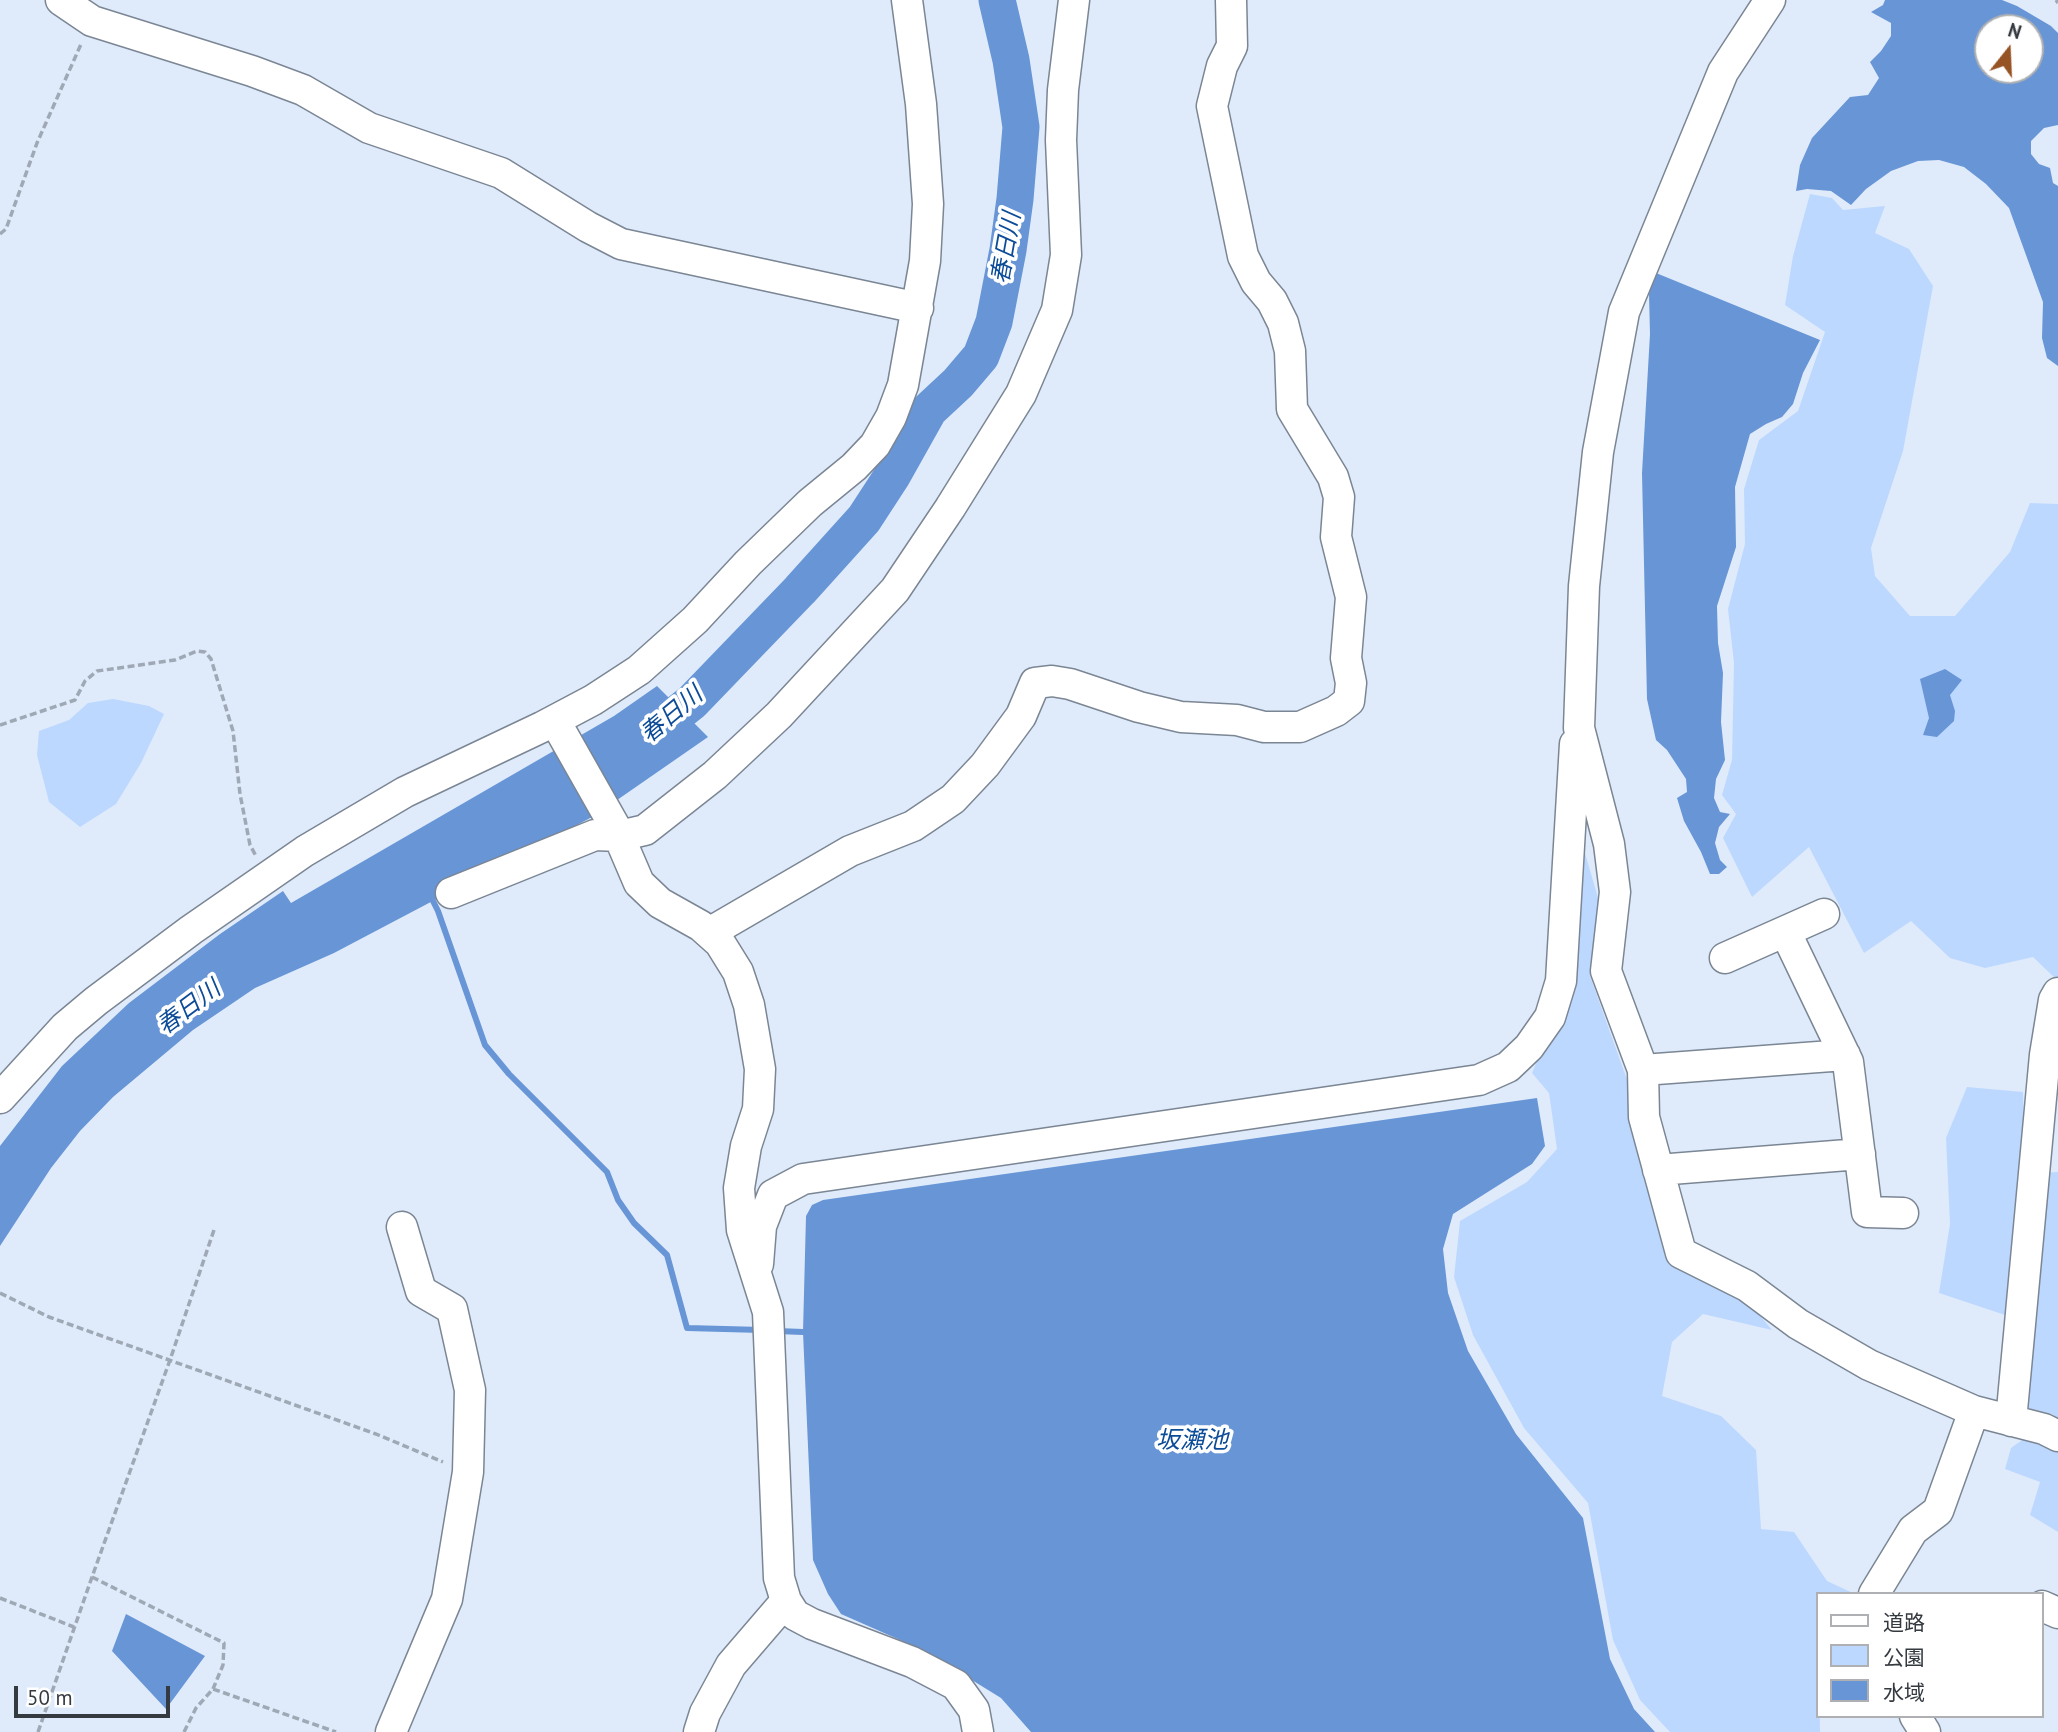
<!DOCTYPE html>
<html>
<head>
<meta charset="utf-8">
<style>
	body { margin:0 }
	#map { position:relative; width:2058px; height:1732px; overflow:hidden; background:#dfebfb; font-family:"PT Sans","Noto Sans JP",sans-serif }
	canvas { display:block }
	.legend { position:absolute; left:1816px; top:1592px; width:228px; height:126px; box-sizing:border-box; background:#fff; border:2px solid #aeb0b3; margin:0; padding:9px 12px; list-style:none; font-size:21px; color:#353a40 }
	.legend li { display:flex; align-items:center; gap:14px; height:35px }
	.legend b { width:35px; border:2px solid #aeb0b3 }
	.north { position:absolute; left:1974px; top:14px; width:70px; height:70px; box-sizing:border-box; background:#fff; border:2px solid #aeb0b3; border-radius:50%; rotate:18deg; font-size:19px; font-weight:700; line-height:28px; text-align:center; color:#353a40 }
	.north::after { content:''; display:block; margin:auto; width:24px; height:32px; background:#965323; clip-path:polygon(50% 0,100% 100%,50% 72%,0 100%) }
	.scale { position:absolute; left:14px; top:1686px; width:156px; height:32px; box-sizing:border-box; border:4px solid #353a40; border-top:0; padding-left:9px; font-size:21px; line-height:24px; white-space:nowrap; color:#353a40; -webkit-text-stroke:5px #fff; paint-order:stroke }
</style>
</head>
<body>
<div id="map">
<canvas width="2058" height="1732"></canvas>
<ul class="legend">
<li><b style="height:9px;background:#fff"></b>道路</li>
<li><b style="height:19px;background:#bdd8ff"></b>公園</li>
<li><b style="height:19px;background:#6795d6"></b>水域</li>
</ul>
<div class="north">N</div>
<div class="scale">50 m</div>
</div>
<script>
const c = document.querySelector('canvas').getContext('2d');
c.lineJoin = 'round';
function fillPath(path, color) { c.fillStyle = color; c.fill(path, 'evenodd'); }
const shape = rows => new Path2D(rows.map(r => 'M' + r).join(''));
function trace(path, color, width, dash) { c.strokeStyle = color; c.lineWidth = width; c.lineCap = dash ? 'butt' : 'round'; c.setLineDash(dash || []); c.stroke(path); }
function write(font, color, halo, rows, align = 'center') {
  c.font = font + ' "PT Sans","Noto Sans JP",sans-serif'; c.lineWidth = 7; c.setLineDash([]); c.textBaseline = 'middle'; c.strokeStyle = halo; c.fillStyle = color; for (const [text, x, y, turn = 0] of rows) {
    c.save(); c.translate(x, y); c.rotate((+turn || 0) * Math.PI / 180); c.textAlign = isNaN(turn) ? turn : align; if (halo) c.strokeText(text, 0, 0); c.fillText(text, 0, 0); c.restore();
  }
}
fillPath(shape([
	[1810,194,1832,198,1843,210,1885,206,1875,233,1909,249,1933,286,1903,451,1871,548,1875,576,1910,616,1955,616,2010,552,2030,503,2058,504,2058,981,2033,957,1985,968,1950,958,1911,921,1864,953,1809,847,1752,897,1723,838,1736,814,1722,795,1732,760,1734,663,1728,609,1745,544,1744,489,1759,440,1798,411,1825,332,1785,305,1793,256],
	[113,699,149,706,164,714,141,763,116,804,80,827,49,802,37,755,39,731,69,720,88,703],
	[1580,836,1599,901,1590,976,1629,1085,1665,1257,1747,1300,1772,1330,1703,1314,1672,1342,1662,1396,1721,1416,1756,1450,1761,1529,1794,1532,1827,1581,1855,1594,1818,1594,1820,1732,1670,1732,1640,1700,1613,1640,1588,1503,1524,1428,1473,1335,1454,1277,1460,1221,1527,1182,1557,1149,1549,1093,1532,1073,1567,989],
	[1967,1087,2023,1092,2025,1174,2058,1172,2058,1419,2052,1414,2027,1411,2035,1325,1939,1293,1950,1224,1946,1138],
	[2032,1433,2058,1451,2058,1532,2030,1515,2040,1482,2005,1469,2011,1448]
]), '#bdd8ff');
fillPath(shape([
	[1885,0,2002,0,2017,6,2051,26,2058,33,2058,125,2044,128,2031,141,2031,154,2039,164,2050,168,2053,183,2058,186,2058,366,2047,358,2042,338,2043,302,2009,208,1986,184,1964,167,1939,160,1918,161,1891,171,1866,189,1851,205,1831,191,1807,189,1796,191,1800,165,1812,138,1850,97,1868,95,1879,78,1870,62,1881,51,1891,36,1891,23,1871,12,1883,5],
	[2030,28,2030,70,1988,70,1988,28],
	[1656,273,1820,340,1803,373,1793,404,1782,417,1766,424,1750,434,1735,487,1736,547,1717,606,1718,643,1723,673,1721,722,1725,760,1716,779,1714,798,1720,812,1730,814,1719,827,1715,843,1720,860,1727,867,1719,874,1710,874,1701,852,1684,821,1677,798,1687,792,1686,779,1667,750,1656,740,1647,699,1642,473,1650,334,1649,294],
	[1945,669,1962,680,1950,695,1955,711,1954,721,1937,737,1923,735,1929,718,1920,679],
	[657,686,708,737,594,816,334,953,255,988,193,1030,113,1097,80,1131,51,1168,0,1246,0,1146,62,1066,129,1003,220,934,283,891,291,903,614,716],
	[1537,1098,1545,1146,1532,1164,1453,1214,1443,1249,1448,1293,1468,1351,1516,1434,1583,1518,1610,1659,1634,1709,1655,1732,1031,1732,1001,1698,925,1651,841,1614,828,1594,813,1560,803,1332,806,1216,812,1205,823,1200],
	[126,1614,205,1656,166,1709,112,1651]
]), '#6795d6');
trace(shape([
	[430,895,438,911,485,1045,509,1074,607,1172,618,1200,634,1223,667,1255,687,1328,762,1330],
	[777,1331,803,1332]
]), '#6795d6', 6);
trace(shape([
	[644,740,692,702,800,590,864,519,892,476,929,410,958,383,981,356,994,322,1008,250,1015,199,1021,127,1011,60,997,0]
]), '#6795d6', 37);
const minor = shape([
	[61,0,92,21,252,71,303,90,369,128,501,173,588,227,621,244,918,308],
	[1770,0,1723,72,1624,312,1598,452,1584,586,1579,728,1609,844,1615,892,1606,971,1643,1070,1644,1117,1681,1253,1747,1286,1798,1324,1869,1365,1974,1411,2044,1429,2058,1436],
	[555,721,615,827,639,883,660,903,701,926,720,943,738,972,749,1005,760,1069,758,1109,746,1146,739,1188,742,1230,768,1312,779,1578,786,1601,795,1615,812,1624,912,1662,956,1685,974,1710,978,1732],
	[451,893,595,835,619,836,645,830,715,775,779,715,895,590,950,508,1021,394,1057,310,1066,255,1061,140,1063,90,1074,0],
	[709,933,850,851,913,826,953,799,985,765,1021,716,1035,683,1052,681,1070,684,1139,707,1181,717,1237,720,1264,727,1300,727,1336,711,1349,701,1351,683,1346,658,1351,597,1336,537,1339,497,1333,477,1292,409,1290,351,1283,323,1272,301,1256,282,1243,256,1212,106,1222,66,1232,46,1231,0],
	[1786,933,1848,1062,1867,1212,1903,1213],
	[1725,958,1824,914],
	[1643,1070,1845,1055],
	[0,1098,65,1027,96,1001,191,930,305,851,405,792,542,727,593,700,639,670,695,620,748,563,810,503,854,467,875,445,891,417,903,385,925,261,928,204,921,104,907,0],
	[1658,1170,1860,1154],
	[758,1264,761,1226,773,1195,803,1179,1479,1080,1508,1067,1529,1047,1550,1017,1561,981,1575,744],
	[2011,1421,2045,1055,2054,1000,2058,993],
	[1874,1594,1913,1530,1938,1511,1974,1411],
	[2042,1606,2058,1613],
	[1915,1716,1925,1732],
	[391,1732,447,1599,468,1472,470,1390,452,1309,421,1291,402,1227],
	[699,1732,705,1713,731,1665,786,1601]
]);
trace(minor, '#7b8694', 33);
trace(shape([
	[2056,0,2058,3],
	[0,234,6,229,37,143,82,42],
	[0,725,75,700,85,681,97,671,175,660,197,651,205,652,211,659,233,731,240,794,250,845,256,856],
	[0,1293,49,1317,376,1434,443,1462],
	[92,1577,224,1643,223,1665,213,1689],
	[0,1598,74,1627],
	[38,1732,92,1577,170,1360,215,1227],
	[184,1732,196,1708,213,1689,336,1732]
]), '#9fa9b5', 3.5, [7, 3.5]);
trace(minor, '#fff', 30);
write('italic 24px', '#0c4b98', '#fff', [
	["春日川",1007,248,-80],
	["春日川",672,715,-40],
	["春日川",189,1008,-37],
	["坂瀬池",1192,1441]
]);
</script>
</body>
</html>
